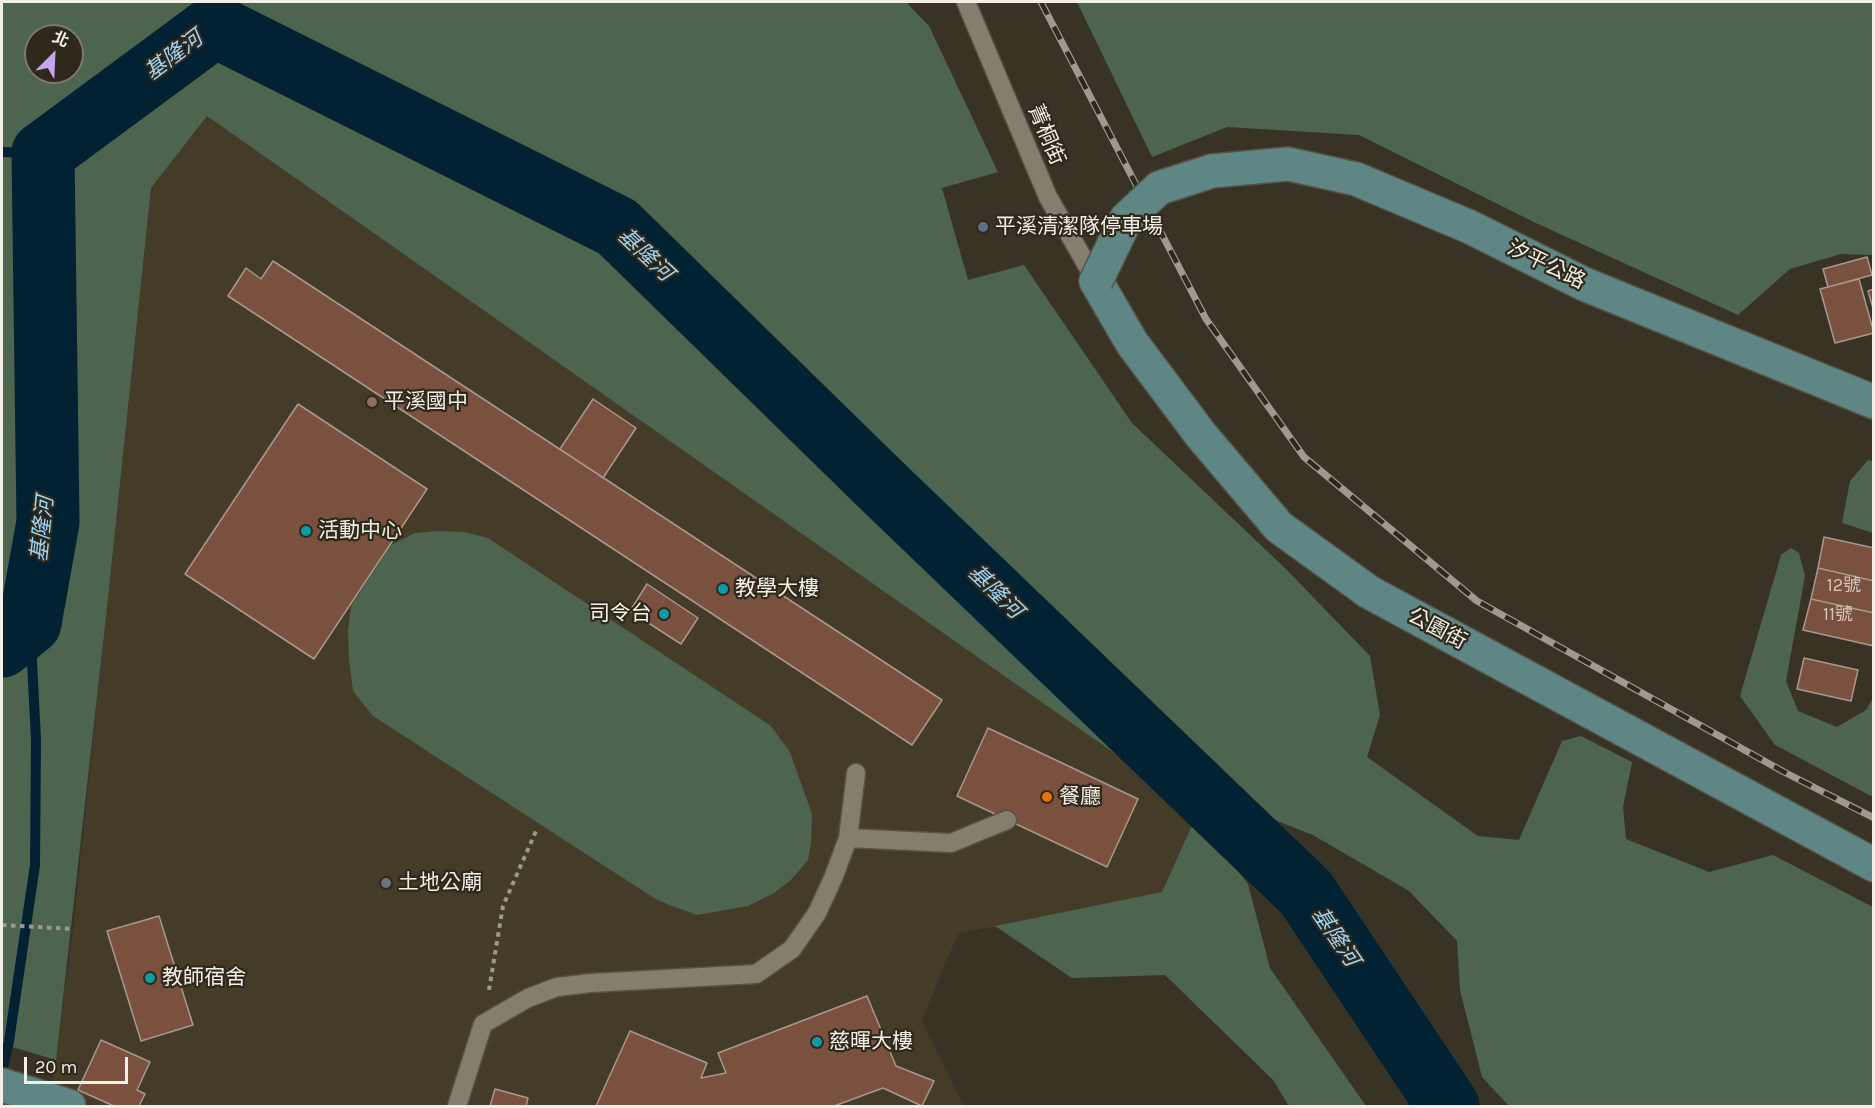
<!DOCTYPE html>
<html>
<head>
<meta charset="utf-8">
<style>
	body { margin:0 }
	#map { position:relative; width:1875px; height:1108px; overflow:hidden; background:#393325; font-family:Karla,"Noto Sans TC",sans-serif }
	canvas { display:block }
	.frame { position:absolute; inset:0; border:3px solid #f2efe6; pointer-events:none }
	.north { position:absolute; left:24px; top:24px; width:60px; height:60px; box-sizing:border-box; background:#2f291b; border:2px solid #7d786c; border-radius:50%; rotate:24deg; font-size:16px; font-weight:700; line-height:24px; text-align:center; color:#f2efe6 }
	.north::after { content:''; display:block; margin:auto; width:21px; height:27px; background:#c6a6f0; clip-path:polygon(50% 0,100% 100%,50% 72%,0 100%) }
	.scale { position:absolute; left:24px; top:1057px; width:104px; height:27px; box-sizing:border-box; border:3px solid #f2efe6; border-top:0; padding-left:8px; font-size:18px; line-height:21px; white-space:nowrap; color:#f2efe6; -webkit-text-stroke:4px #2f291b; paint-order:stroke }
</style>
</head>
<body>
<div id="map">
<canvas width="1875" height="1108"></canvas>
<div class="frame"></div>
<div class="north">北</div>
<div class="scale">20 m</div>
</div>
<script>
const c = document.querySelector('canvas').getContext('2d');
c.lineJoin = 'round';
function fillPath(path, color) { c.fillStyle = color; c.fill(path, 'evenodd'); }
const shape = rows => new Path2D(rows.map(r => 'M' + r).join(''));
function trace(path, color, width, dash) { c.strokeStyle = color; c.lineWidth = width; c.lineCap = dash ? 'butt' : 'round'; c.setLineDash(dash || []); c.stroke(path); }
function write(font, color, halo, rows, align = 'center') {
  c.font = font + ' Karla,"Noto Sans TC",sans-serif'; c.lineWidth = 4.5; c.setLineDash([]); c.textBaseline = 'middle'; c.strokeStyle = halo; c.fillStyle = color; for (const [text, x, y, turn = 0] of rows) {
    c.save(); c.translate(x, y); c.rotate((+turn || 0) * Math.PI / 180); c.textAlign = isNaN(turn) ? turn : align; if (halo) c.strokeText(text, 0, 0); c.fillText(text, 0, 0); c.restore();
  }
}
fillPath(shape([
	[207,116,1198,812,1162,892,958,934,922,1021,964,1106,96,1106,51,1093,73,929,151,188]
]), '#443c28');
fillPath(shape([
	[2,2,906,2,929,26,998,172,942,188,968,280,1024,265,1132,423,1286,569,1370,656,1380,715,1367,757,1478,836,1519,840,1562,741,1581,736,1632,762,1623,807,1626,839,1709,872,1773,855,1873,907,1873,1106,1509,1106,1482,1077,1460,990,1457,941,1409,891,1313,835,1249,810,1226,856,1248,884,1270,968,1366,1106,1289,1106,1273,1080,1165,975,1072,978,995,926,1162,892,1198,812,207,116,151,188,106,617,56,1060,2,1044],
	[36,36,72,36,72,72,36,72],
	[1077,2,1873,2,1873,255,1841,254,1790,269,1738,315,1538,224,1359,135,1227,127,1152,157],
	[1868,460,1873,461,1873,533,1842,523,1850,481],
	[438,531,464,532,488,538,771,726,790,752,812,814,811,843,808,860,791,880,774,893,748,906,697,915,672,906,657,900,373,716,353,691,349,659,348,631,351,606,391,545,415,533],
	[1791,548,1799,553,1805,576,1786,681,1798,711,1837,727,1866,710,1873,698,1873,797,1775,745,1740,696,1781,555]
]), '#4d644f');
trace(shape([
	[2,152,43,153],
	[2,1071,9,1041,35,865,36,740,30,623]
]), '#022133', 10);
trace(shape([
	[2,646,30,623,48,522,43,153,215,26,617,227,879,483,1306,893,1448,1106]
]), '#022133', 63);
const building = shape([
	[1867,257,1872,275,1828,287,1823,269,1867,257],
	[273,261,942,700,912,745,228,296,246,268,261,279,273,261],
	[1859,279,1874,333,1835,343,1820,289,1859,279],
	[1874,289,1874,312,1868,291,1874,289],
	[593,399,636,428,603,478,560,449,593,399],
	[298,404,427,489,314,659,185,574,298,404],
	[1824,537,1874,548,1874,581,1818,568,1824,537],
	[1818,568,1874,581,1874,613,1811,599,1818,568],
	[647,584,698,618,681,644,630,611,647,584],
	[1811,599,1874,613,1874,646,1803,630,1811,599],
	[1804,658,1858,670,1851,701,1797,689,1804,658],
	[988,728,1138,799,1107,867,957,796,988,728],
	[159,916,193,1025,141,1041,107,931,159,916],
	[867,996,896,1066,934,1081,922,1106,883,1088,834,1106,596,1106,630,1031,707,1063,701,1078,726,1073,718,1053,867,996],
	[101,1040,150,1062,137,1090,145,1094,139,1106,114,1106,78,1090,101,1040],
	[495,1089,528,1098,526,1106,490,1106,495,1089]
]);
fillPath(building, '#79513e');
trace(building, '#aa978f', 1.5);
const lane = shape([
	[966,2,1048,197,1096,281],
	[848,838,951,843,1007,820],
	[457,1106,483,1024,528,998,557,987,591,983,756,974,792,949,817,913,834,876,848,838,856,773]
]);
const secondary = shape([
	[1212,171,1288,164,1356,179,1470,227,1584,284,1874,402],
	[1096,281,1132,343,1201,435,1279,527,1369,592,1874,865],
	[2,1085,69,1106]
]);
trace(lane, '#575246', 21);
trace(secondary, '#575246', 36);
trace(shape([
	[2,925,73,929],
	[489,990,503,906,536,831]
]), '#9c988d', 4, [4.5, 4.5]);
trace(lane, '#847e6e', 18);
trace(secondary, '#5d8684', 33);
const rail = shape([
	[1041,2,1206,319,1304,457,1477,601,1784,772,1874,818]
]);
trace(rail, '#9e9a8f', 7);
trace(rail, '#2f291b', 4.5, [14]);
const secondaryBridge = shape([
	[1096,281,1126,219,1159,188,1212,171]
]);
trace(secondaryBridge, '#575246', 36, []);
trace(secondaryBridge, '#5d8684', 33);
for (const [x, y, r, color] of [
	[983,227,6,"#5c6f8a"],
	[372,402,6,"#8d6e63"],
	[306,531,6,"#0f9aa8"],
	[723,589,6,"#0f9aa8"],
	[664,614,6,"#0f9aa8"],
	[1047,797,6,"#e8710a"],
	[386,883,6,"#6b7280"],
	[150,978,6,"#0f9aa8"],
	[817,1042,6,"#0f9aa8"]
]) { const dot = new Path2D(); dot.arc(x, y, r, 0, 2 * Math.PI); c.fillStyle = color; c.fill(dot); trace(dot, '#2f291b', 2); }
write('18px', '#d4c8bc', null, [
	["12號",1844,586],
	["11號",1838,615]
]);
write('21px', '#f2efe6', '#2f291b', [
	["菁桐街",1046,135,67],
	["汐平公路",1546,265,26],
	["公園街",1437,629,28]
]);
write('21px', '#f2efe6', '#2f291b', [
	["平溪清潔隊停車場",995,227],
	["平溪國中",384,402],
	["活動中心",318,531],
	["教學大樓",735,589],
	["司令台",652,614,"right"],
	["餐廳",1059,797],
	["土地公廟",398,883],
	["教師宿舍",162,978],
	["慈暉大樓",829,1042]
], 'left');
write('italic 22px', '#9ed3f6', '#2f291b', [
	["基隆河",174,56,-37],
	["基隆河",645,255,43],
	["基隆河",43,529,-84],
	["基隆河",995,592,44],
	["基隆河",1335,937,56]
]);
</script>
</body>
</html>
